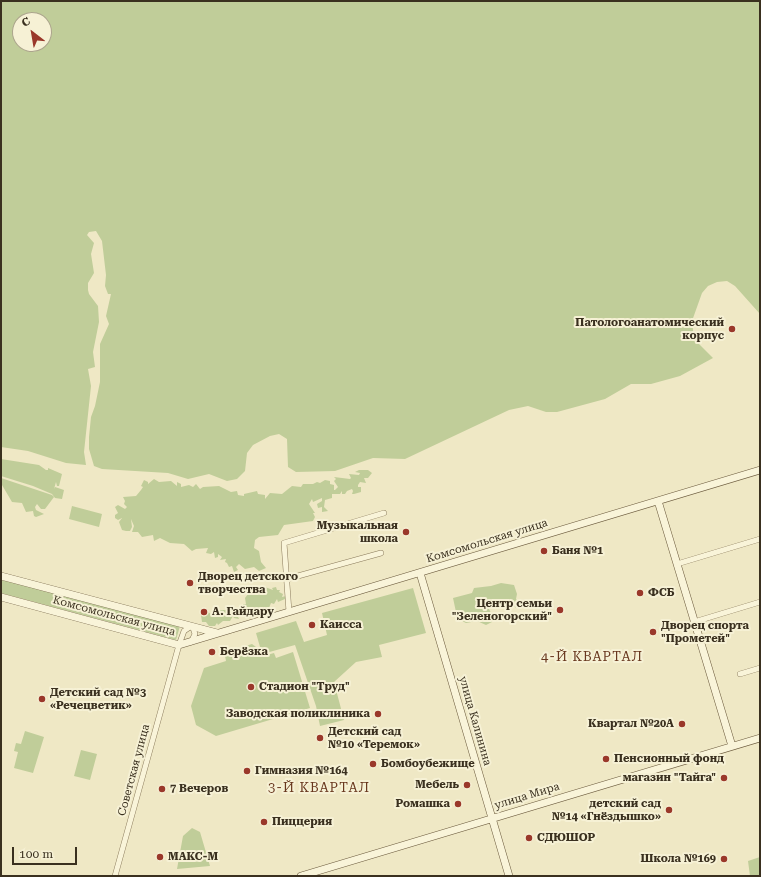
<!DOCTYPE html>
<html>
<head>
<meta charset="utf-8">
<style>
	body { margin:0 }
	#map { position:relative; width:761px; height:877px; overflow:hidden; background:#efe8c5; font-family:"Roboto Serif",serif }
	canvas { display:block }
	.frame { position:absolute; inset:0; border:2px solid #3a301f; pointer-events:none }
	.north { position:absolute; left:12px; top:12px; width:40px; height:40px; box-sizing:border-box; background:#f6f1d5; border:1px solid #aba48c; border-radius:50%; rotate:329deg; font-size:11px; font-weight:700; line-height:16px; text-align:center; color:#3a301f }
	.north::after { content:''; display:block; margin:auto; width:14px; height:18px; background:#9a382a; clip-path:polygon(50% 0,100% 100%,50% 72%,0 100%) }
	.scale { position:absolute; left:12px; top:847px; width:65px; height:18px; box-sizing:border-box; border:2px solid #3a301f; border-top:0; padding-left:5px; font-size:12px; line-height:14px; white-space:nowrap; color:#3a301f; -webkit-text-stroke:3px #f6f1d5; paint-order:stroke }
</style>
</head>
<body>
<div id="map">
<canvas width="761" height="877"></canvas>
<div class="frame"></div>
<div class="north">С</div>
<div class="scale">100 m</div>
</div>
<script>
const c = document.querySelector('canvas').getContext('2d');
c.lineJoin = 'round';
function fillPath(path, color) { c.fillStyle = color; c.fill(path, 'evenodd'); }
const shape = rows => new Path2D(rows.map(r => 'M' + r).join(''));
function trace(path, color, width, dash) { c.strokeStyle = color; c.lineWidth = width; c.lineCap = dash ? 'butt' : 'round'; c.setLineDash(dash || []); c.stroke(path); }
function write(font, color, halo, rows, align = 'center') {
  c.font = font + ' "Roboto Serif",serif'; c.lineWidth = 4; c.setLineDash([]); c.textBaseline = 'middle'; c.strokeStyle = halo; c.fillStyle = color; for (const [text, x, y, turn = 0] of rows) {
    c.save(); c.translate(x, y); c.rotate((+turn || 0) * Math.PI / 180); c.textAlign = isNaN(turn) ? turn : align; if (halo) c.strokeText(text, 0, 0); c.fillText(text, 0, 0); c.restore();
  }
}
fillPath(shape([
	[1,1,760,1,760,314,735,286,727,281,717,282,708,286,702,293,692,321,694,339,713,358,680,376,651,384,631,384,605,399,557,412,546,412,528,406,509,410,405,459,373,458,335,471,296,472,288,467,287,439,279,434,270,436,253,445,247,453,245,471,237,479,227,481,209,474,188,479,168,473,102,469,94,466,89,449,89,437,91,417,95,406,100,382,100,344,109,324,106,316,111,294,108,294,105,286,106,275,102,241,96,231,89,232,87,235,94,243,91,254,94,273,88,283,88,290,89,294,98,306,99,322,93,352,95,367,88,369,91,386,84,452,86,465,66,463,28,451,1,447],
	[20,20,44,20,44,44,20,44],
	[1,459,39,465,46,470,48,470,48,468,62,474,59,486,57,486,56,482,54,489,55,487,64,490,62,499,55,498,52,494,33,486,1,476],
	[359,470,368,470,372,473,368,478,364,478,366,483,360,482,358,485,358,487,361,487,361,492,354,494,352,494,353,491,352,489,347,491,345,494,342,494,342,491,340,494,332,494,332,498,325,500,324,507,328,511,322,512,322,507,318,508,317,504,322,501,322,498,313,502,312,499,309,504,315,513,313,513,315,517,313,521,284,525,278,535,259,537,255,540,254,548,259,551,261,562,266,568,259,571,254,567,245,569,239,564,236,567,238,570,234,572,232,566,229,567,227,563,225,562,226,559,220,560,222,557,218,554,218,557,215,558,214,552,211,554,206,553,208,548,196,549,192,551,184,544,170,543,160,538,154,541,153,535,142,537,138,532,132,532,134,526,131,519,132,527,130,531,126,531,122,530,119,522,122,518,118,520,115,518,115,515,118,513,115,507,118,505,125,509,127,507,124,504,125,501,123,497,136,496,141,490,143,487,141,486,144,480,148,482,148,484,154,479,159,482,171,481,177,486,177,482,181,484,181,487,189,485,193,487,196,484,200,489,203,487,219,486,231,492,237,491,238,495,244,496,244,494,257,491,258,494,265,495,265,499,270,493,282,494,292,486,301,487,303,484,313,484,317,482,320,483,325,480,330,481,330,484,334,485,334,490,335,490,338,487,334,481,336,479,334,477,350,479,351,478,349,474,359,475,360,473,355,472],
	[1,478,52,495,54,497,45,509,41,509,37,504,35,507,36,510,44,514,36,517,34,516,33,511,26,512,22,503,12,502,2,485],
	[72,506,102,514,99,527,69,519],
	[1,578,180,626,176,640,1,593],
	[501,583,514,585,517,594,516,599,519,603,516,608,507,599,488,607,492,615,492,622,486,625,477,621,466,623,460,620,456,612,453,598,472,593,474,588,491,586],
	[265,587,273,590,272,588,276,587,277,590,280,590,279,592,283,594,282,597,286,596,285,599,278,602,277,599,274,604,271,603,269,608,263,609,261,612,261,610,258,613,254,613,254,610,252,615,245,614,243,617,237,615,239,619,234,618,233,616,230,621,223,621,218,625,217,623,215,626,209,626,206,622,202,622,201,615,208,612,211,614,221,610,227,610,234,607,241,610,239,605,243,606,243,604,246,604,245,598,248,594,259,589,265,591],
	[413,588,426,633,379,645,382,657,356,662,334,682,344,720,320,726,316,706,295,645,262,654,256,633,296,621,304,642,327,635,322,613],
	[252,644,256,647,260,657,274,653,276,658,293,652,310,708,216,736,196,725,191,706,204,668,226,661,225,656,229,651],
	[25,731,44,737,33,773,14,768,18,752,14,751,16,743,21,744],
	[81,750,97,754,90,780,74,776],
	[192,828,200,832,210,866,177,869,183,836],
	[760,857,760,876,750,876,748,861]
]), '#c0cd99');
const street = shape([
	[677,564,760,539],
	[287,579,381,553],
	[289,612,284,543,384,513],
	[694,622,760,602],
	[191,642,195,634,193,628],
	[740,674,760,668],
	[115,876,179,645,184,631,190,627]
]);
const secondary = shape([
	[658,501,732,746],
	[420,573,509,876],
	[1,576,217,633],
	[1,597,179,645,760,470],
	[301,876,760,738]
]);
trace(street, '#8a7a5b', 6);
trace(secondary, '#6c5b3e', 8);
trace(street, '#f9f4d9', 5);
trace(secondary, '#f9f4d9', 7);
for (const [x, y, r, color] of [
	[732,329,4,"#9a382a"],
	[406,532,4,"#9a382a"],
	[544,551,4,"#9a382a"],
	[190,583,4,"#9a382a"],
	[640,593,4,"#9a382a"],
	[560,610,4,"#9a382a"],
	[204,612,4,"#9a382a"],
	[312,625,4,"#9a382a"],
	[653,632,4,"#9a382a"],
	[212,652,4,"#9a382a"],
	[251,687,4,"#9a382a"],
	[42,699,4,"#9a382a"],
	[378,714,4,"#9a382a"],
	[682,724,4,"#9a382a"],
	[320,738,4,"#9a382a"],
	[606,759,4,"#9a382a"],
	[373,764,4,"#9a382a"],
	[247,771,4,"#9a382a"],
	[724,778,4,"#9a382a"],
	[467,785,4,"#9a382a"],
	[162,789,4,"#9a382a"],
	[458,804,4,"#9a382a"],
	[669,810,4,"#9a382a"],
	[264,822,4,"#9a382a"],
	[529,838,4,"#9a382a"],
	[160,857,4,"#9a382a"],
	[724,859,4,"#9a382a"]
]) { const dot = new Path2D(); dot.arc(x, y, r, 0, 2 * Math.PI); c.fillStyle = color; c.fill(dot); trace(dot, '#f6f1d5', 1.5); }
write('bold 11px', '#3a301f', '#f6f1d5', [
	["Патологоанатомический",724,323,"right"],
	["корпус",724,336,"right"],
	["Музыкальная",398,526,"right"],
	["школа",398,539,"right"],
	["Баня №1",552,551],
	["Дворец детского",198,577],
	["творчества",198,590],
	["ФСБ",648,593],
	["Центр семьи",552,604,"right"],
	["\"Зеленогорский\"",552,617,"right"],
	["А. Гайдару",212,612],
	["Каисса",320,625],
	["Дворец спорта",661,626],
	["\"Прометей\"",661,639],
	["Берёзка",220,652],
	["Стадион \"Труд\"",259,687],
	["Детский сад №3",50,693],
	["«Речецветик»",50,706],
	["Заводская поликлиника",370,714,"right"],
	["Квартал №20А",674,724,"right"],
	["Детский сад",328,732],
	["№10 «Теремок»",328,745],
	["Пенсионный фонд",614,759],
	["Бомбоубежище",381,764],
	["Гимназия №164",255,771],
	["магазин \"Тайга\"",716,778,"right"],
	["Мебель",459,785,"right"],
	["7 Вечеров",170,789],
	["Ромашка",450,804,"right"],
	["детский сад",661,804,"right"],
	["№14 «Гнёздышко»",661,817,"right"],
	["Пиццерия",272,822],
	["СДЮШОР",537,838],
	["МАКС-М",168,857],
	["Школа №169",716,859,"right"]
], 'left');
write('11px', '#3a301f', '#f6f1d5', [
	["Комсомольская улица",487,541,-17],
	["Комсомольская улица",114,616,15],
	["улица Калинина",475,721,74],
	["Советская улица",134,770,-75],
	["улица Мира",527,796,-17]
]);
c.letterSpacing = '1px';
write('13px', '#68371e', '#f6f1d5', [
	["4-Й КВАРТАЛ",592,657],
	["3-Й КВАРТАЛ",319,788]
]);
c.letterSpacing = '0px';
</script>
</body>
</html>
